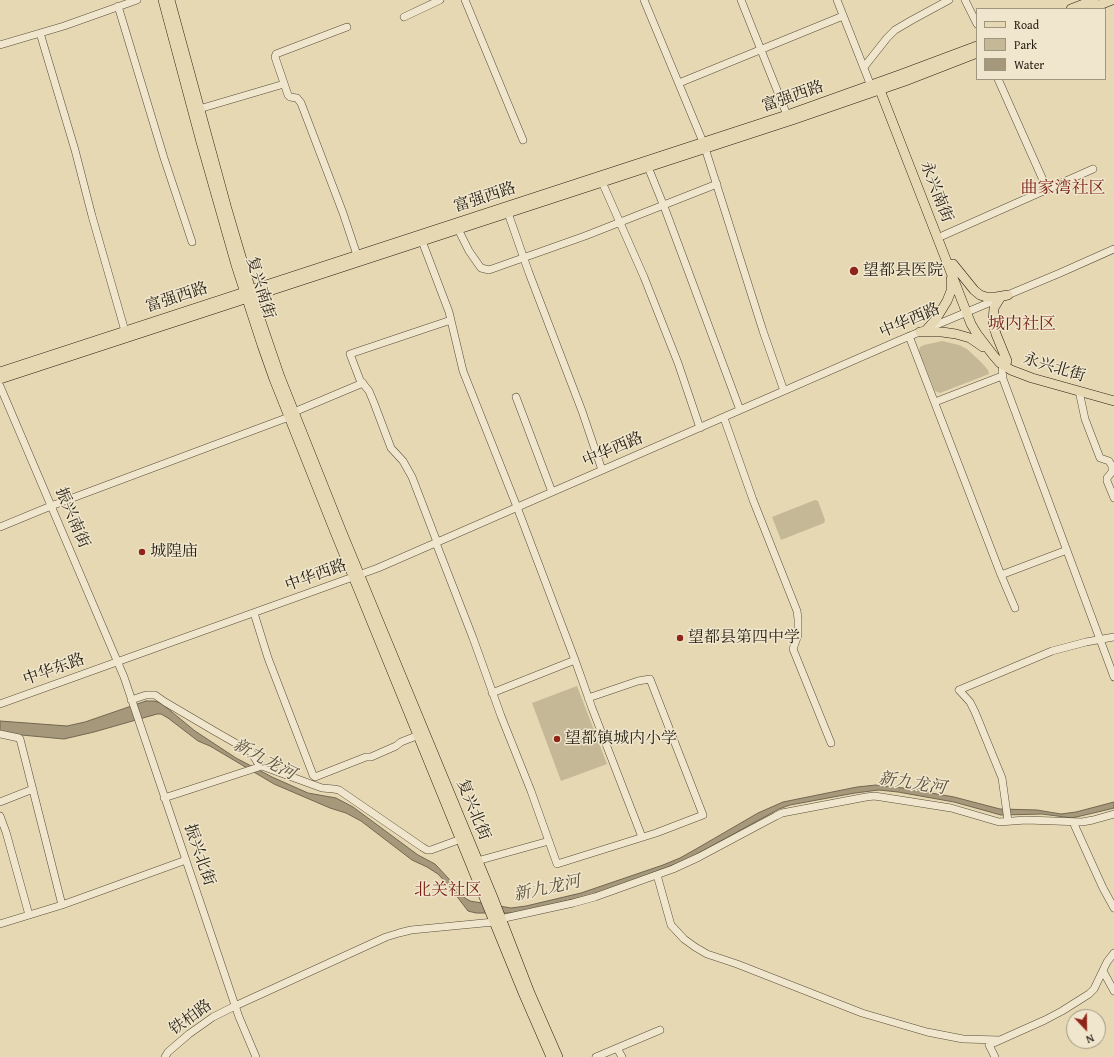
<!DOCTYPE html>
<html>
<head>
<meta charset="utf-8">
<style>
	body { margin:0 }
	#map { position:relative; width:1114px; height:1057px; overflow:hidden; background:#e6d8b2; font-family:"Gentium Book Plus",serif }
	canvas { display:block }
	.legend { position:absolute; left:976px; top:8px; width:130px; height:72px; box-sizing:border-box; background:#efe6cd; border:1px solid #9f9682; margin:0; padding:5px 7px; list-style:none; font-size:12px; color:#261d11 }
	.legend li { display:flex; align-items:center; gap:8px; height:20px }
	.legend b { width:20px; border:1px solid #9f9682 }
	.north { position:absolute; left:1066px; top:1009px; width:40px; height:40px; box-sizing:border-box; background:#efe6cd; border:1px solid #9f9682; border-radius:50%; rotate:158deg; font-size:11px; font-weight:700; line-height:16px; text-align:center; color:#261d11 }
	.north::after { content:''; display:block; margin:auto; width:14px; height:18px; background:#8f2418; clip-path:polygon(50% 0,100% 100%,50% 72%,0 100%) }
</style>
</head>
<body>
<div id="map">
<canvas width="1114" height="1057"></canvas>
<ul class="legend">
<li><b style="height:5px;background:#e6d8b2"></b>Road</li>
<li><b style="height:11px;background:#c5b897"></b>Park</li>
<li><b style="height:11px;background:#a5987b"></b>Water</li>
</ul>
<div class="north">N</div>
</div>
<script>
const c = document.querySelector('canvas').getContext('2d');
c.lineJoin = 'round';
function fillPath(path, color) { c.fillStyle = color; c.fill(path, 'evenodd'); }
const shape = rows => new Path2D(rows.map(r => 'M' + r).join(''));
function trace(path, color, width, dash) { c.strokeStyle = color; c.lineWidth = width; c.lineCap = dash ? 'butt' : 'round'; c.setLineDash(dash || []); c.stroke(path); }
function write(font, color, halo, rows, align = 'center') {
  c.font = font + ' "Gentium Book Plus","Noto Serif SC",serif'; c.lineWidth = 3; c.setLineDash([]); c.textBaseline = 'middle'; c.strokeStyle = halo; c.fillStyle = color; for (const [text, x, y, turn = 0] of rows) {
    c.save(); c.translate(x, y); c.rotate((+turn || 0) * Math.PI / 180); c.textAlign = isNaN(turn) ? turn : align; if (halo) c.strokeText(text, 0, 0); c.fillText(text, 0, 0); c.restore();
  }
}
fillPath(shape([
	[942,341,959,345,967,349,982,363,988,370,989,374,940,393,935,391,919,351,920,347,924,345],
	[815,500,818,501,825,520,824,523,781,540,772,517],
	[577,686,607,764,561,781,532,703]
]), '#c5b897');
const water = shape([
	[146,701,154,701,161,703,195,731,236,758,272,777,308,793,336,798,353,807,418,855,435,864,449,879,465,898,470,901,511,908,526,906,581,893,663,865,680,858,696,849,758,813,783,802,857,787,876,785,903,788,954,797,1000,809,1037,810,1061,814,1076,812,1114,802,1114,808,1106,810,1072,818,1042,814,1001,815,954,802,898,792,879,790,855,793,790,805,779,809,686,860,602,892,517,913,476,913,468,911,449,886,438,874,427,867,412,860,361,821,346,813,330,808,274,784,210,746,198,741,168,718,161,714,157,714,94,732,64,739,11,734,0,731,0,721,67,726,85,722,146,701]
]);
fillPath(water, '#a5987b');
trace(water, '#726751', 1);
const minor = shape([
	[465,0,523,140],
	[644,0,703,142],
	[741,0,787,115],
	[837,0,871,86],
	[965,0,977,24],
	[118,6,164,158,192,242],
	[404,17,440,0],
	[347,27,276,54,275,57,288,95,290,97,297,98,301,103,343,213,357,255],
	[40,33,75,150,92,216,125,331],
	[0,45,64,26,137,0],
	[864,67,887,38,895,30,912,20,949,0],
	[998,79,1047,189],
	[679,83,843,16],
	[199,109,284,84],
	[705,148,763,331,784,391],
	[648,167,665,209,740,410],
	[602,182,644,277,678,363,700,428],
	[508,213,529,273,582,411,602,470],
	[458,229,469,251,476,261,481,268,489,270,585,236,717,184],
	[942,236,1093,169],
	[422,241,449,312,463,371,517,507,575,660,592,708,642,837],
	[909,336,1001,575,1015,608],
	[1003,365,1002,371,1003,379,1114,677],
	[0,386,124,677,239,1017,256,1057],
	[1079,391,1085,419,1100,458,1109,461,1112,466,1112,472,1107,478,1107,481,1114,498],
	[516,397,552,492],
	[935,402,1002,376],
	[294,412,363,383],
	[724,418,753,500,797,611,798,619,798,635,793,649,831,743],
	[0,527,51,506,289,417],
	[437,542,412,477,403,461,391,448,374,403,369,391,360,380,350,354,451,320],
	[436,543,473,638,501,716,531,791,557,864,656,833,703,815,650,679,638,681,588,698],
	[1001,575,1067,550],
	[254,613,268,658,313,775,315,777,366,757,371,757,396,746,401,742,419,735],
	[492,693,575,660],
	[131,700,146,695,155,695,165,702,216,732,251,752,259,765,322,788,334,789,339,790,422,847,427,850,431,850,461,839],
	[0,704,378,568,898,341,1060,273,1114,249],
	[0,734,19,738,20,739,62,905],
	[164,798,262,766],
	[0,802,33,789],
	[0,816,6,832,29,915],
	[1008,821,1002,778,975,712,970,702,959,690,1052,651,1086,642,1114,637],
	[1073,822,1103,888,1114,908],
	[477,861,549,841],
	[657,875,671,925,684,939,695,947,707,954,737,964,862,1013,927,1032,963,1039,1000,1040],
	[500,919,573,903,595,897,673,869,699,857,759,825,776,816,782,813,866,797,874,796,881,797,951,808,999,822,1026,820,1082,822,1093,820,1114,814],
	[0,924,62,905,186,860],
	[1103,971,1114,991],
	[617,1048,622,1057],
	[165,1057,168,1052,189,1034,213,1017,235,1006,386,937,399,933,411,930,494,922],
	[596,1057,660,1030],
	[995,1057,989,1045,1045,1020,1062,1011,1089,994,1094,989,1107,962,1114,953]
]);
const major = shape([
	[163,0,201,142,236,265,262,345,274,379,335,532,524,995,551,1057],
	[170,0,227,209,255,304,280,377,341,530,494,900,530,993,558,1057],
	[1071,9,1094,0],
	[1089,9,1112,0],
	[878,85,971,324,977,334,993,355,1000,363,1011,370,1032,378,1114,401],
	[953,264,974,290,980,295,986,297,996,297,1008,295],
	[1000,298,994,308,993,323,996,334,1007,361],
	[928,328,936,319,947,301,951,291,951,279],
	[920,332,942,332,956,334,970,338,983,347],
	[0,372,793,113,902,74,977,46],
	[0,379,795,119,905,81,977,53]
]);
trace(minor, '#564c39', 8);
trace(major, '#261d11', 10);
trace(minor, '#efe6cd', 7);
trace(major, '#e6d8b2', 9);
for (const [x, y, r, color] of [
	[854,271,5,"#8f2418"],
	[142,552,4,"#8f2418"],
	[680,638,4,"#8f2418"],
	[557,739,4,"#8f2418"]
]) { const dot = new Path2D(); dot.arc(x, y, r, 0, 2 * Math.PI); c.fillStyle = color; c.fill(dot); trace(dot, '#efe6cd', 1.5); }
write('16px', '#261d11', '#efe6cd', [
	["富强西路",793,97,-19],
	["永兴南街",936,192,69],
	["富强西路",485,198,-18],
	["复兴南街",260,288,73],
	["富强西路",177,298,-18],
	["中华西路",910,321,-23],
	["永兴北街",1054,368,17],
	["中华西路",613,450,-23],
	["振兴南街",72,518,67],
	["中华西路",316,576,-20],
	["中华东路",54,670,-20],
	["复兴北街",473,810,68],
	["振兴北街",199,855,71],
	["铁柏路",191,1018,-36]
]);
write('16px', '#261d11', '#efe6cd', [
	["望都县医院",863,271],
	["城隍庙",150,552],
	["望都县第四中学",688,638],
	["望都镇城内小学",565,739]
], 'left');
write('17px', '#7a1f14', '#efe6cd', [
	["曲家湾社区",1063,189],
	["城内社区",1022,325],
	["北关社区",448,891]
]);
write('italic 17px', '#594e3b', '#efe6cd', [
	["新九龙河",264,760,28],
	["新九龙河",912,784,9],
	["新九龙河",547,889,-12]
]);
</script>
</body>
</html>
